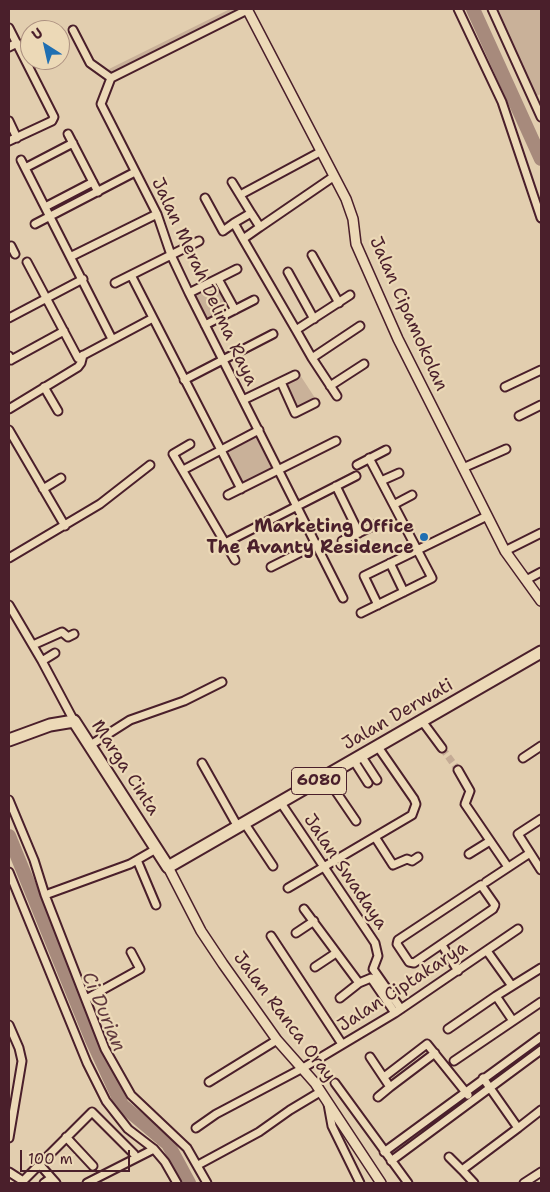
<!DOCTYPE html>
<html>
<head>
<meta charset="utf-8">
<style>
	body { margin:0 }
	#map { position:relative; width:550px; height:1192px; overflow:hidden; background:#e2ceaf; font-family:"Shantell Sans",sans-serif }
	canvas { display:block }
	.frame { position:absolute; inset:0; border:10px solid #4a1f2b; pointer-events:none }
	.north { position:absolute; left:20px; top:20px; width:50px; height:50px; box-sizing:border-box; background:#ecd9b7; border:1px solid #ab8f7f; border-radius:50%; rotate:325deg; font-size:14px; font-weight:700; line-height:20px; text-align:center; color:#4a1f2b }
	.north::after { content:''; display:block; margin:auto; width:18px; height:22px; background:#1f6fb2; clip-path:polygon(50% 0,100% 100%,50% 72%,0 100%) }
	.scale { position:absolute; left:20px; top:1150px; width:110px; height:22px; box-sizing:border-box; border:2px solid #4a1f2b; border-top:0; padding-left:6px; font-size:15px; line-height:18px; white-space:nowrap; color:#4a1f2b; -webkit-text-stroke:4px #ecd9b7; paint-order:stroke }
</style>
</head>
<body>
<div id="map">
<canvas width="550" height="1192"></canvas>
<div class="frame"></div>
<div class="north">U</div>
<div class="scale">100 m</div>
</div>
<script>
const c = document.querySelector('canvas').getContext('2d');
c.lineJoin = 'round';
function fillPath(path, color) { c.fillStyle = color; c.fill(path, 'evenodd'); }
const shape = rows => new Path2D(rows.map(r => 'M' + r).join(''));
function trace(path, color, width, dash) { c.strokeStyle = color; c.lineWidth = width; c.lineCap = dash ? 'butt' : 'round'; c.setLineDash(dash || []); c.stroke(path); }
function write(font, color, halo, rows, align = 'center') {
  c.font = font + ' "Shantell Sans",sans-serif'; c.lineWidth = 4.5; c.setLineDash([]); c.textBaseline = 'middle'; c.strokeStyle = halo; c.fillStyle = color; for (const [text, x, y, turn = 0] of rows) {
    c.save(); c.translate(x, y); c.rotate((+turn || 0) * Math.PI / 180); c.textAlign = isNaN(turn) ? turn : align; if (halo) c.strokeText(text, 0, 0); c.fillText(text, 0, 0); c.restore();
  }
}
fillPath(shape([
	[230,9,237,10,111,73,109,69],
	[493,9,541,9,541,94,536,96],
	[217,282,231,309,206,321,192,294],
	[300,375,317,401,297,410,284,383],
	[258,433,277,469,242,487,223,451]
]), '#c9b199');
trace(shape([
	[473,9,541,159],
	[9,836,92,1040,122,1105,168,1144,189,1183]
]), '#a78a7c', 14);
trace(shape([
	[442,748,458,770]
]), '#c4ab95', 7, [7, 3.5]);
const minor = shape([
	[458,9,502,102,541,218],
	[492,9,541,117],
	[247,10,111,78,101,104,157,214,171,255,189,293,343,598],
	[9,28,54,117,52,121,9,141],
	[73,30,90,63,111,78],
	[9,47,17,43],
	[9,121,17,138],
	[68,134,98,192],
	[21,160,112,339],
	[25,168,73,143],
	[232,182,251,213],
	[240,195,320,152],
	[205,198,223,231,234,223],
	[45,207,93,182],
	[35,224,135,172],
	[260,227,333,177],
	[243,239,260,227,251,213,234,223,243,239,296,330,312,358,337,396],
	[11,246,15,254],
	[312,255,339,303],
	[72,256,157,214],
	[27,262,78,358,153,318],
	[288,272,314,319],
	[131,275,241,489],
	[218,279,235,310],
	[115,283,199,241],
	[189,293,237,269],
	[9,318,83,279],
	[205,325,254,300],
	[296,330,350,295],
	[9,356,11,360,64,331],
	[312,358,360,326],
	[184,380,273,334],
	[281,382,295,413,315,403],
	[330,386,364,364],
	[44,387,58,411],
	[505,387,541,370],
	[243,400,295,375],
	[9,409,78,367,81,363,83,355],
	[519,416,541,405],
	[9,430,65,526],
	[190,444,173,454,235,560],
	[357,465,386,450],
	[463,468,506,449],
	[183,470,259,430],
	[381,481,399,473],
	[336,486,359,533],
	[43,489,61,478],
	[228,495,336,441],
	[395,504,412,495],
	[342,541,379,523],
	[225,543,356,476],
	[505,551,541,533],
	[9,558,100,504,150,465],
	[390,563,404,592],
	[271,567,317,544],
	[526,580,541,572],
	[9,605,42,661,74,721],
	[378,605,364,576,487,516],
	[361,613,432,578,369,458],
	[33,645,62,632,68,637,74,634],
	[42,661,55,653],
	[422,721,442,748],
	[89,746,130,720,184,701,222,682],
	[362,757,377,780],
	[523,758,541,746],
	[354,761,368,783],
	[202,763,238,827],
	[458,770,470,791,465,804,508,867],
	[326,777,356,821],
	[9,800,34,860,45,895,105,1049,131,1095,187,1148,207,1183],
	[281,803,375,943,378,956,373,969,401,1009],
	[541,819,518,834,541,870],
	[245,824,273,866],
	[375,837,393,865,407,859,412,861,418,857],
	[469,854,490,841],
	[137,860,156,905],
	[9,872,87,1063,106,1101,128,1129,154,1149,165,1162,177,1183],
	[486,882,530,853],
	[481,885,495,905,493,909,414,963,409,962,397,944,398,940,481,885],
	[288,888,412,815,416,804,414,799,378,747],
	[45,895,130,864,156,849],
	[304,909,359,983],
	[296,933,314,921],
	[271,936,342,1044],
	[442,945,458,971],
	[487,951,512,986,541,968],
	[315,967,336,953],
	[512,986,496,996,513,1021,541,1002],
	[340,998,359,983,371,978,395,1013],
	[86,999,140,969,131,952],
	[9,1025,19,1048,22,1061,9,1138],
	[448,1029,496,996],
	[370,1057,390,1087,435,1053],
	[454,1061,513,1021],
	[384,1077,427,1044,468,1095],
	[483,1078,518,1128,541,1110],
	[209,1082,277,1040],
	[335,1083,408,1183],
	[378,1097,390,1087],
	[328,1104,332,1126,360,1183],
	[196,1128,216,1114,303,1068,395,1013,518,929],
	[66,1137,93,1166],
	[384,1152,541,1037],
	[449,1157,462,1170],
	[391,1161,541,1050],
	[40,1165,56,1183],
	[198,1165,259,1132,290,1110,320,1092],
	[9,1172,23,1181,92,1112,134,1154],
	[44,1183,51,1178],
	[87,1183,154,1149],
	[474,1183,462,1170,518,1128],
	[524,1183,541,1172]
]);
const tertiary = shape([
	[247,9,346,199,353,219,356,244,398,339,505,551,541,601],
	[168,867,201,931,223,964,277,1040,315,1083,381,1183]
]);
const primary = shape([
	[9,740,50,725,74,721,168,867,541,652]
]);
trace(minor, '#4a1f2b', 11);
trace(tertiary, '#4a1f2b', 12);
trace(primary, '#4a1f2b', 15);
trace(minor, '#ecd9b7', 7);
trace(tertiary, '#ecd9b7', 9);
trace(primary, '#ecd9b7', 11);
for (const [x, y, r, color] of [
	[424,537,5,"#1f6fb2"]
]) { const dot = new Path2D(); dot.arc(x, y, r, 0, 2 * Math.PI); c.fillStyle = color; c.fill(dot); trace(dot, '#ecd9b7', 2); }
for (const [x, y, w] of [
	[319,781,55]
]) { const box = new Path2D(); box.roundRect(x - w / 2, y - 13.5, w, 27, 4); c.fillStyle = '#ecd9b7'; c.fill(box); trace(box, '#4a1f2b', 1); }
write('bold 16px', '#4a1f2b', null, [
	["6080",319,781]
]);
write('18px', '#4a1f2b', '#ecd9b7', [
	["Jalan Merah Delima Raya",204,282,65],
	["Jalan Cipamokolan",408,314,66],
	["Jalan Derwati",398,715,-30],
	["Marga Cinta",125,768,57],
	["Jalan Swadaya",345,872,56],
	["Jalan Ciptakarya",403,987,-33],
	["Jalan Ranca Oray",284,1017,53]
]);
write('bold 18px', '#4a1f2b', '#ecd9b7', [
	["Marketing Office",414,527],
	["The Avanty Residence",414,548]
], 'right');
write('italic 19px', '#613a3f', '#ecd9b7', [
	["Ci Durian",103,1012,67]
]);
</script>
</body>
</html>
